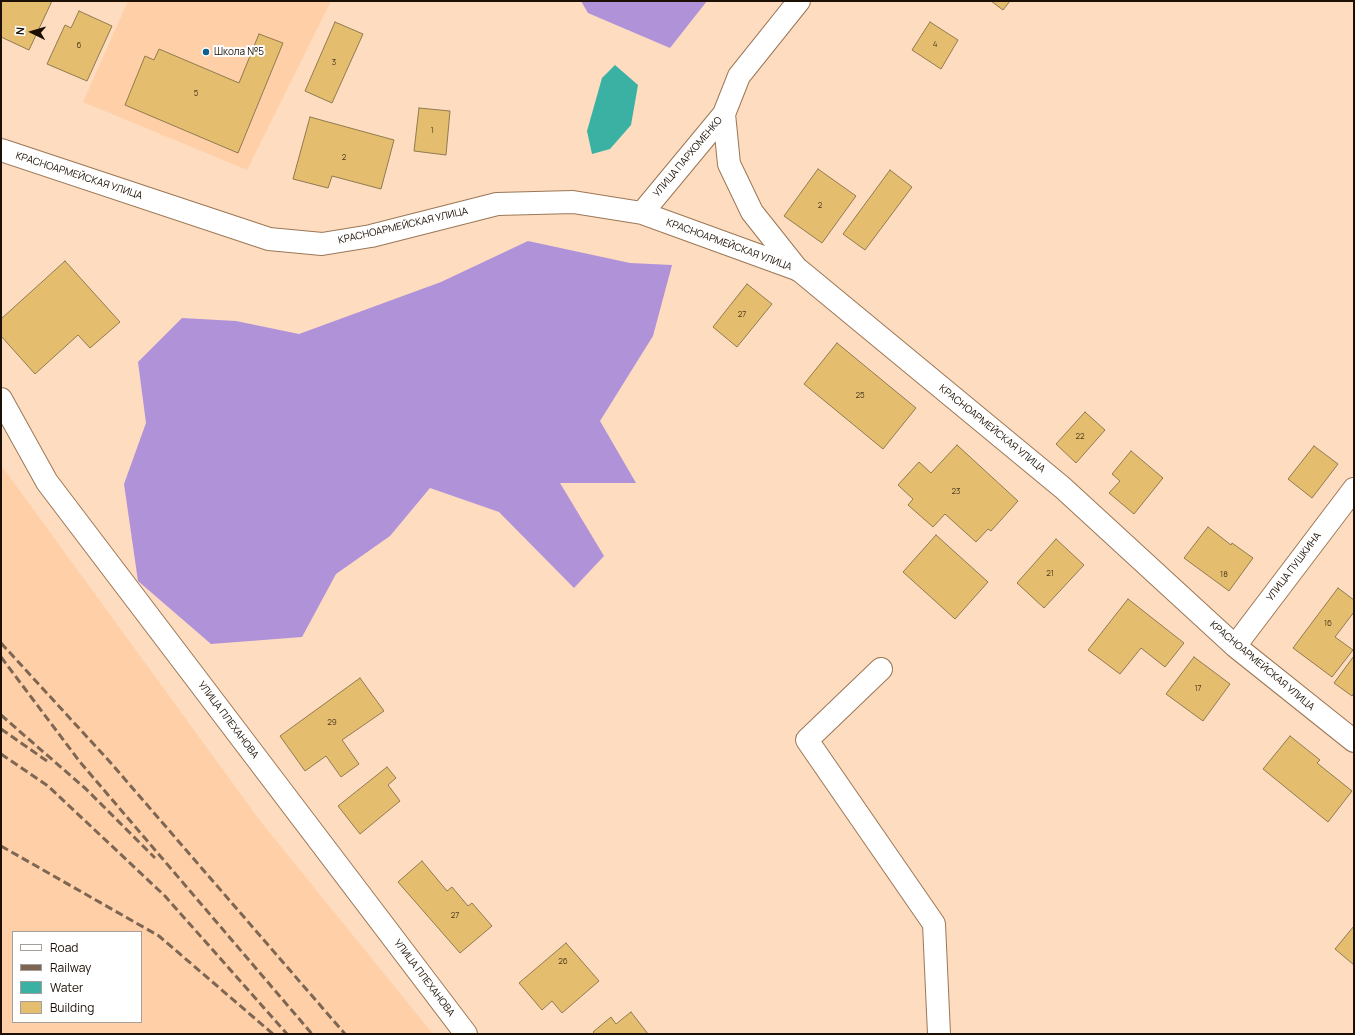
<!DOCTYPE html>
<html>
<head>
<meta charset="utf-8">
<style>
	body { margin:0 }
	#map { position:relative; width:1355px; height:1035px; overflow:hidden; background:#fddcc0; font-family:Manrope,sans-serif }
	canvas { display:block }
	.frame { position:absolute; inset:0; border:2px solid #1c0f03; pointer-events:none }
	.legend { position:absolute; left:12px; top:931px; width:130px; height:92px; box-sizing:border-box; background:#fff; border:1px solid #a49f9a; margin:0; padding:5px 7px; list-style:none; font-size:12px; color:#1c0f03 }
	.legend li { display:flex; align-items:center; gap:8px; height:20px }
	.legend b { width:20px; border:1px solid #a49f9a }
	.north { position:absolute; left:12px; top:12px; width:40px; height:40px; -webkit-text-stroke:3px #fff; paint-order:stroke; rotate:275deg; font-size:11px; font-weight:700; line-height:16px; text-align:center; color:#1c0f03 }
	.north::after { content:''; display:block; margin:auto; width:14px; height:18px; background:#1c0f03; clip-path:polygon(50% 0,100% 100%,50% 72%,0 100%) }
</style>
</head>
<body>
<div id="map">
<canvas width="1355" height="1035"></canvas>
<div class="frame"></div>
<ul class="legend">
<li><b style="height:5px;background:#fff"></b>Road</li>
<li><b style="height:5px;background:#7d6754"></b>Railway</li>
<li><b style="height:11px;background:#3ab1a2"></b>Water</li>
<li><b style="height:11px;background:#e4bd6f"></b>Building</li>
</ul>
<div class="north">N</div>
</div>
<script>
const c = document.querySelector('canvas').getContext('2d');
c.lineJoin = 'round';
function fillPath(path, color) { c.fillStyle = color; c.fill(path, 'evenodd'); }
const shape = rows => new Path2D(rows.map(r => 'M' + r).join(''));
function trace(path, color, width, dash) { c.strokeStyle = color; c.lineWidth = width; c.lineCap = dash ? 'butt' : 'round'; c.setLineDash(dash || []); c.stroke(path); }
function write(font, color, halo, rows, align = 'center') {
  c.font = font + ' Manrope,sans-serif'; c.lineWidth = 4; c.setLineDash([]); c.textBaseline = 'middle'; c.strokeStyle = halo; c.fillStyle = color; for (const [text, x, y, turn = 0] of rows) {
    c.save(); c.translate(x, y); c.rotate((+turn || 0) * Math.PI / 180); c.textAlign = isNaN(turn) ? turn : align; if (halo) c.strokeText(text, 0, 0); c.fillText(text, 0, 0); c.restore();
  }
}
fillPath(shape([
	[128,1,331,1,247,170,83,102],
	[1,465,261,822,433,1034,1,1034],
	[13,932,141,932,141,1022,13,1022]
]), '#ffd0a7');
fillPath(shape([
	[581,1,707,1,670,48,588,13],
	[528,241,630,263,672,265,653,336,600,421,636,483,560,483,604,556,574,588,499,512,430,488,390,536,336,574,302,637,211,644,138,581,124,484,146,423,138,362,182,318,236,321,299,334,441,282]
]), '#b092d9');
fillPath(shape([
	[615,65,638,85,631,125,610,149,592,154,587,131,602,78]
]), '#3ab1a2');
const building = shape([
	[1,1,52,1,29,50,1,37,1,1],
	[991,1,1010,1,1003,10,991,1],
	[79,11,112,26,87,81,47,64,65,25,71,28,79,11],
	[335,22,363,34,332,103,305,91,335,22],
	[930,22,958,40,941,69,912,50,930,22],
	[259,34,283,43,238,153,125,105,145,56,154,60,159,49,239,83,259,34],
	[419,108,450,111,446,155,414,151,419,108],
	[310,117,394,140,381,189,332,176,328,188,293,179,310,117],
	[818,169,856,196,822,243,784,216,818,169],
	[890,170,912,187,865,250,843,234,890,170],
	[65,261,120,322,90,348,78,335,35,374,1,336,1,319,65,261],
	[747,284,772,304,737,347,713,327,747,284],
	[837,343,916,408,883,449,804,384,837,343],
	[1085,412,1105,430,1076,463,1056,444,1085,412],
	[957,445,1018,501,991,531,988,529,976,542,945,514,933,527,908,505,913,499,898,485,919,462,931,473,957,445],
	[1314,446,1338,464,1312,498,1288,479,1314,446],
	[1131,451,1163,478,1134,514,1109,493,1120,481,1112,474,1131,451],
	[1208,527,1231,545,1232,543,1253,558,1229,591,1184,558,1208,527],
	[936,535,988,582,955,619,903,572,936,535],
	[1056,539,1084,565,1044,608,1017,583,1056,539],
	[1338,588,1354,600,1354,612,1335,637,1353,650,1332,677,1293,648,1338,588],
	[1128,599,1184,643,1165,667,1141,648,1120,674,1088,650,1128,599],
	[1354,656,1354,693,1352,696,1334,683,1354,656],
	[1194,657,1230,684,1203,721,1166,694,1194,657],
	[360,678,384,711,342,740,359,764,341,777,326,756,305,771,280,736,360,678],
	[1290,736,1320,760,1317,763,1352,791,1328,822,1263,769,1290,736],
	[387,767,396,778,388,785,400,801,360,834,338,806,387,767],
	[422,861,447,891,452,887,468,906,472,903,492,926,460,953,398,882,422,861],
	[1354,926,1354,965,1335,949,1354,926],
	[566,943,599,981,562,1013,552,1001,542,1010,519,983,566,943],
	[631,1012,648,1034,595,1034,593,1032,611,1017,616,1024,631,1012]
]);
fillPath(building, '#e4bd6f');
trace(building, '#907a4f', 1);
const minor = shape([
	[724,114,729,164,752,212,798,270],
	[1,150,269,239,322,244,371,236,497,204,573,202,642,213,799,270,1063,488,1235,646,1354,741],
	[642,213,724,114,739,76,799,1],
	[1,399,47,482,466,1034],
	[1235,646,1354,489],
	[881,669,807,740,934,924,939,1034]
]);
trace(minor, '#9b7756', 24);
trace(minor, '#fff', 22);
trace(shape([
	[1,643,110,762,345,1034],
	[1,657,80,762,312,1034],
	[1,715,86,789,155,858],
	[1,729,47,761],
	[1,754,48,786,165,896,287,1034],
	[1,846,159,936,273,1034]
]), '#7d6754', 3, [8, 4]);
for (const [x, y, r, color] of [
	[206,52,4,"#0f6092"]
]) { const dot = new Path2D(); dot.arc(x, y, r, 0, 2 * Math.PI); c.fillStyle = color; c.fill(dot); trace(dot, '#fff', 1.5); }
write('8px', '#4e3a1e', null, [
	["4",935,45],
	["6",79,46],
	["3",334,63],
	["5",196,94],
	["1",432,131],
	["2",344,158],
	["2",820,206],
	["27",742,315],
	["25",860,396],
	["22",1080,437],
	["23",956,492],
	["21",1050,574],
	["18",1224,575],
	["16",1328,624],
	["17",1198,689],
	["29",332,723],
	["27",455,916],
	["26",563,962]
]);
write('10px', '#1c0f03', '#fff', [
	["Школа №5",214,52]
], 'left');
write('10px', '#1c0f03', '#fff', [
	["УЛИЦА ПАРХОМЕНКО",688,157,-50],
	["КРАСНОАРМЕЙСКАЯ УЛИЦА",79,176,18],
	["КРАСНОАРМЕЙСКАЯ УЛИЦА",403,226,-13],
	["КРАСНОАРМЕЙСКАЯ УЛИЦА",729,245,20],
	["КРАСНОАРМЕЙСКАЯ УЛИЦА",992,429,39],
	["УЛИЦА ПУШКИНА",1294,567,-53],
	["КРАСНОАРМЕЙСКАЯ УЛИЦА",1262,666,40],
	["УЛИЦА ПЛЕХАНОВА",228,720,53],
	["УЛИЦА ПЛЕХАНОВА",424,978,53]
]);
</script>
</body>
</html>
